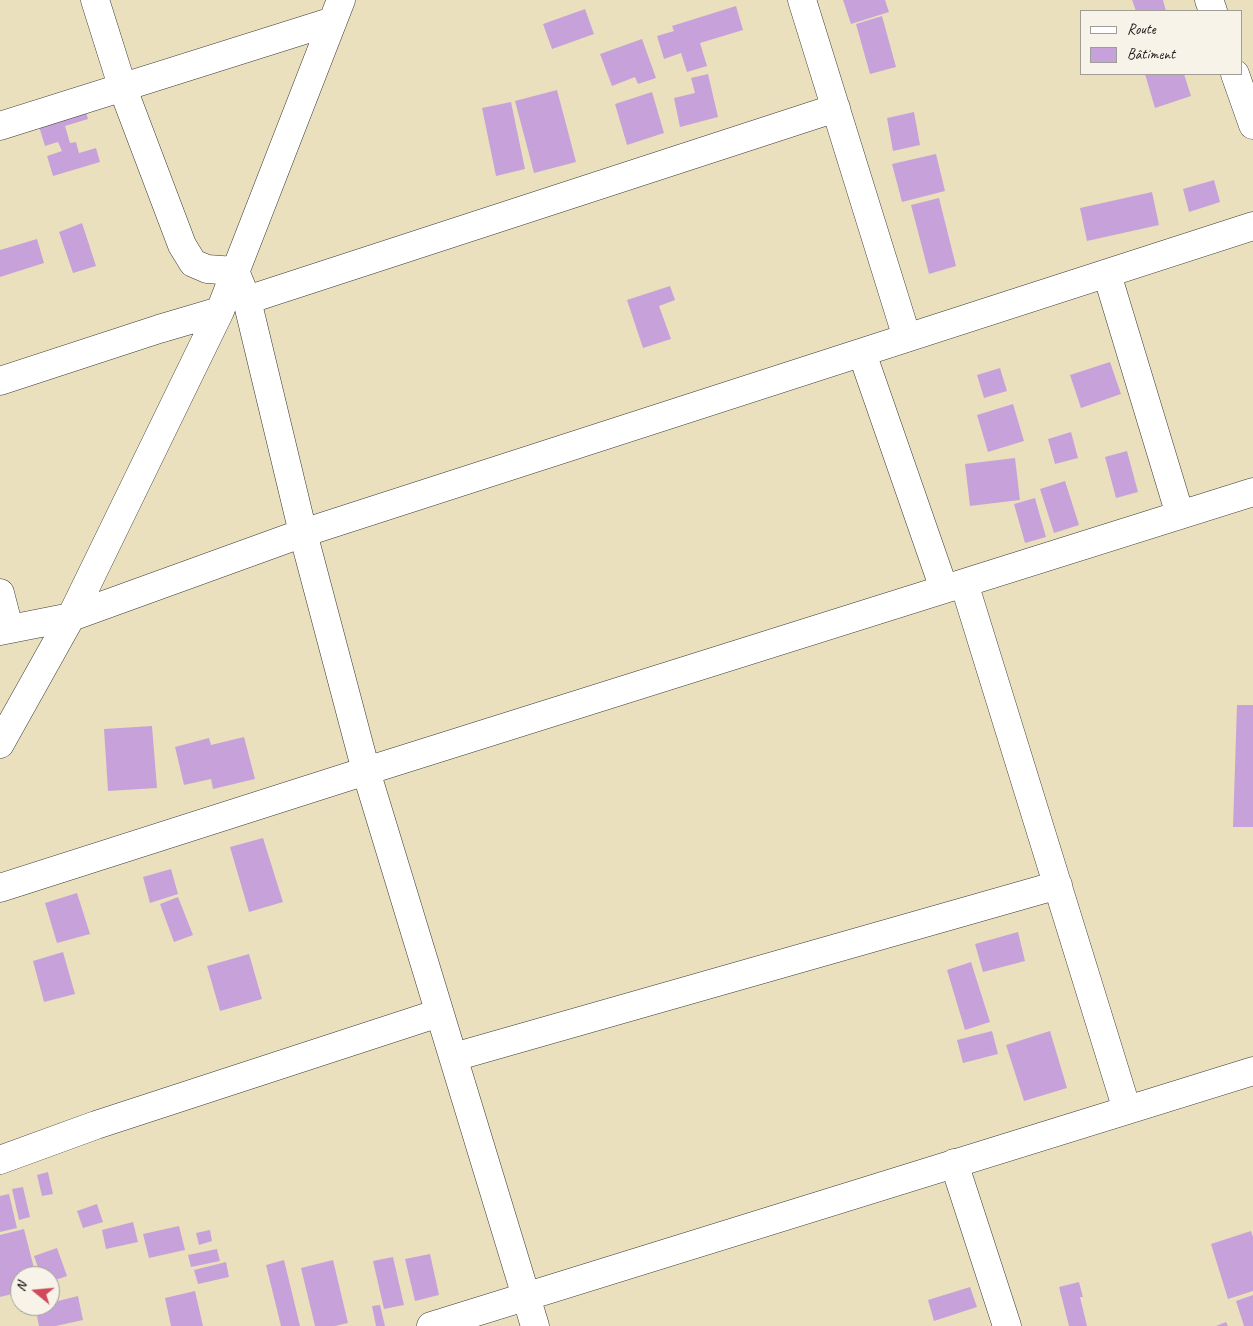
<!DOCTYPE html>
<html>
<head>
<meta charset="utf-8">
<style>
	body { margin:0 }
	#map { position:relative; width:1253px; height:1326px; overflow:hidden; background:#eae0be; font-family:Caveat,sans-serif }
	canvas { display:block }
	.legend { position:absolute; left:1080px; top:10px; width:162px; height:65px; box-sizing:border-box; background:#f7f3e8; border:1px solid #9f9d96; margin:0; padding:6px 9px; list-style:none; font-size:15px; color:#1c1c1c }
	.legend li { display:flex; align-items:center; gap:10px; height:25px }
	.legend b { width:25px; border:1px solid #9f9d96 }
	.north { position:absolute; left:10px; top:1266px; width:50px; height:50px; box-sizing:border-box; background:#f7f3e8; border:1px solid #9f9d96; border-radius:50%; rotate:287deg; font-size:14px; font-weight:700; line-height:20px; text-align:center; color:#1c1c1c }
	.north::after { content:''; display:block; margin:auto; width:18px; height:22px; background:#d1495b; clip-path:polygon(50% 0,100% 100%,50% 72%,0 100%) }
</style>
</head>
<body>
<div id="map">
<canvas width="1253" height="1326"></canvas>
<ul class="legend">
<li><b style="height:6px;background:#fff"></b>Route</li>
<li><b style="height:14px;background:#c7a2da"></b>Bâtiment</li>
</ul>
<div class="north">N</div>
</div>
<script>
const c = document.querySelector('canvas').getContext('2d');
c.lineJoin = 'round';
function fillPath(path, color) { c.fillStyle = color; c.fill(path, 'evenodd'); }
const shape = rows => new Path2D(rows.map(r => 'M' + r).join(''));
function trace(path, color, width, dash) { c.strokeStyle = color; c.lineWidth = width; c.lineCap = dash ? 'butt' : 'round'; c.setLineDash(dash || []); c.stroke(path); }
fillPath(shape([
	[843,0,885,0,889,12,851,24],
	[1132,0,1163,0,1166,11,1136,11],
	[736,6,743,30,700,43,707,66,687,72,681,53,664,59,657,36,674,31,672,26],
	[585,9,594,34,552,49,543,24],
	[882,16,896,67,870,74,856,24],
	[642,39,656,78,638,84,635,77,612,86,600,54],
	[708,74,718,117,680,127,674,98,695,93,691,78],
	[1145,74,1184,74,1191,96,1155,108],
	[557,90,576,162,534,173,515,101],
	[652,92,664,133,627,145,615,104],
	[511,102,525,169,496,176,482,108],
	[84,106,88,119,65,126,70,143,76,142,79,153,96,148,100,162,53,176,47,156,62,151,58,142,45,146,37,120],
	[914,112,920,145,893,151,887,118],
	[936,154,945,191,902,202,892,164],
	[1214,180,1220,202,1189,212,1183,189],
	[1152,192,1159,225,1087,241,1080,208],
	[939,198,956,266,929,274,911,205],
	[82,223,96,266,73,273,59,232],
	[37,239,44,263,0,277,0,250],
	[670,286,675,300,659,306,671,339,643,348,627,300],
	[1110,362,1121,394,1081,408,1070,375],
	[1000,368,1007,391,984,398,977,375],
	[1013,404,1024,441,988,452,977,415],
	[1071,432,1078,458,1055,464,1048,439],
	[1127,451,1138,492,1116,498,1105,457],
	[1015,458,1020,500,970,506,965,464],
	[1065,481,1079,525,1054,533,1040,489],
	[1035,498,1046,537,1025,543,1014,504],
	[1237,705,1253,705,1253,827,1233,827],
	[152,726,157,788,108,791,104,729],
	[244,737,255,779,213,789,211,779,184,785,175,747,209,738,211,745],
	[263,838,283,902,249,912,230,847],
	[171,869,178,894,150,903,143,877],
	[77,893,90,934,57,943,45,903],
	[178,897,193,935,174,942,160,904],
	[1018,932,1025,961,983,972,975,944],
	[63,952,75,994,44,1002,33,961],
	[249,954,262,999,220,1011,207,966],
	[971,962,990,1022,965,1030,947,970],
	[992,1031,998,1054,963,1063,957,1040],
	[1050,1031,1067,1088,1024,1101,1006,1045],
	[48,1172,53,1194,42,1196,37,1175],
	[23,1187,30,1217,19,1220,12,1189],
	[9,1194,17,1228,0,1232,0,1196],
	[97,1204,103,1222,83,1228,77,1211],
	[133,1222,138,1242,106,1249,102,1230],
	[179,1226,185,1250,149,1258,143,1234],
	[24,1229,36,1276,20,1276,20,1292,0,1297,0,1235],
	[210,1230,212,1241,199,1245,196,1233],
	[1251,1231,1253,1237,1253,1291,1228,1299,1211,1244],
	[57,1248,67,1276,50,1282,50,1276,41,1276,34,1256],
	[217,1249,220,1261,191,1267,188,1255],
	[430,1254,439,1295,415,1301,405,1259],
	[393,1257,404,1305,384,1309,373,1261],
	[284,1260,300,1326,281,1326,266,1265],
	[333,1260,348,1323,335,1326,315,1326,301,1268],
	[226,1262,229,1277,198,1284,194,1270],
	[1079,1282,1083,1297,1080,1297,1087,1326,1069,1326,1059,1287],
	[970,1287,977,1307,934,1321,928,1300],
	[195,1291,203,1326,171,1326,165,1298],
	[1253,1295,1253,1326,1244,1326,1236,1301],
	[78,1296,83,1320,56,1326,39,1326,35,1306,50,1306,50,1303],
	[380,1305,385,1326,376,1326,372,1306],
	[1226,1322,1228,1326,1216,1326]
]), '#c7a2da');
const minor = shape([
	[95,0,123,89,182,245,193,263,207,269,235,271,247,300,303,533,366,771,535,1326],
	[802,0,907,338],
	[1209,0,1213,11],
	[1235,74,1253,125],
	[0,126,333,21],
	[1107,274,1180,515],
	[247,300,836,108],
	[862,353,944,589],
	[0,381,159,329,220,311],
	[964,583,1127,1110],
	[0,593,9,628],
	[0,631,71,617,303,533,1253,226],
	[0,744,71,617,220,311,341,0],
	[0,888,366,771,1253,492],
	[454,1057,1058,885],
	[0,1160,96,1125,439,1013],
	[954,1163,1007,1326],
	[431,1326,1253,1071]
]);
trace(minor, '#3b3934', 29);
trace(minor, '#fff', 28);
</script>
</body>
</html>
